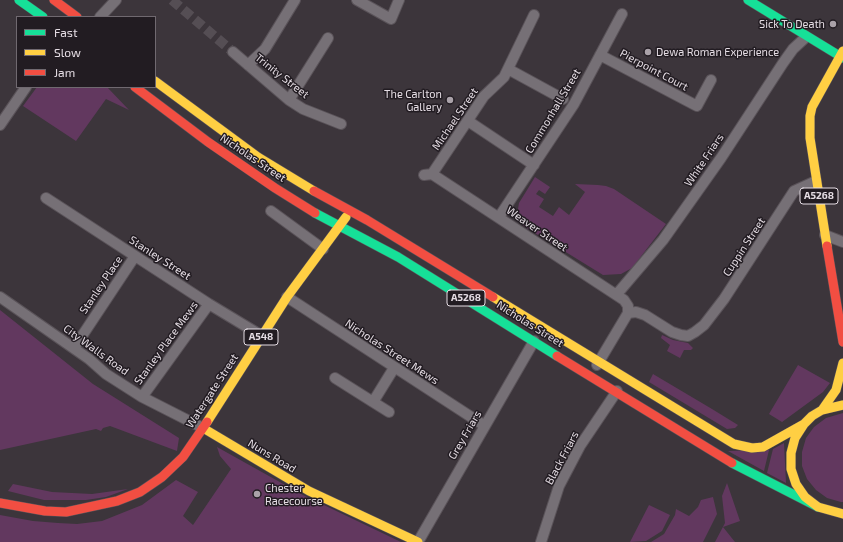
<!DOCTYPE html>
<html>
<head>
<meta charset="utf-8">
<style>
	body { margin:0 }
	#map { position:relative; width:843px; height:542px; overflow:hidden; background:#3c353b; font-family:"Exo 2",sans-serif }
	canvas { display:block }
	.legend { position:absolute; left:16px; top:16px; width:140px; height:72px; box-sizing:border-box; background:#221c22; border:1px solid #706970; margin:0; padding:5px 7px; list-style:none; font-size:12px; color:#e5dde4 }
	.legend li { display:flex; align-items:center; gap:8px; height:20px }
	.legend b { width:20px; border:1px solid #706970 }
</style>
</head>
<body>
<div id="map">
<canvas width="843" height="542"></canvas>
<ul class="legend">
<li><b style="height:5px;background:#16e098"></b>Fast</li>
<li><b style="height:5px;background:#ffcf43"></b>Slow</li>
<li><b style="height:5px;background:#f24e42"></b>Jam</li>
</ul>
</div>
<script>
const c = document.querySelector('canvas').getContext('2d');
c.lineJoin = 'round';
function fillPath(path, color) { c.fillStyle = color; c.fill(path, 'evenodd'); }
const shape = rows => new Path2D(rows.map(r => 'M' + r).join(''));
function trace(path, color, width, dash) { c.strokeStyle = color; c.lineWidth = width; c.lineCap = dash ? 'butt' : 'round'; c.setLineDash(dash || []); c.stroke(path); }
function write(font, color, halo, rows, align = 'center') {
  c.font = font + ' "Exo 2",sans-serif'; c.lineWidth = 3; c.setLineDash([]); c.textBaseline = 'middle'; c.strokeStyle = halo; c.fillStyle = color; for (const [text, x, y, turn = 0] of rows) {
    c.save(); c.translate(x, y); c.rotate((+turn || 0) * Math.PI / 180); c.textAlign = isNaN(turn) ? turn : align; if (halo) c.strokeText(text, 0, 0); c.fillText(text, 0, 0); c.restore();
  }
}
fillPath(shape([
	[37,87,107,87,129,110,106,99,76,141,23,106],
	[535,177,550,187,545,194,539,190,536,194,544,199,539,207,553,216,559,207,569,215,585,192,575,184,598,185,606,186,614,189,666,224,632,268,621,274,603,275,522,225,518,209,519,203],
	[0,310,93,384,179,438,177,451,110,426,103,428,101,431,96,429,0,450],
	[662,335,673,340,688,343,693,348,691,350,684,350,680,358,667,351,670,345,661,338],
	[798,365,830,383,823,392,782,422,769,414],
	[653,374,712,409,738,425,735,428,727,429,649,382],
	[843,413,843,502,841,502,827,498,816,490,807,479,802,466,802,452,806,438,814,427,826,418],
	[784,443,786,483,767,473,773,449],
	[217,447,303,495,401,542,0,542,0,515,33,521,58,523,77,524,102,521,142,505,176,480,198,492,183,516,193,525,231,469,220,456],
	[769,450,764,471,728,451],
	[727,483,740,521,723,527,735,542,715,542,725,523,722,496],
	[13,484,52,492,92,494,128,489,106,497,86,500,44,500,8,491],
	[713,497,717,514,703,542,651,542,664,534,675,515,676,509,689,516,698,507,701,500],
	[649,505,670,515,662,531,646,541,630,542]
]), '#62385f');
trace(shape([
	[172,0,233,52]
]), '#554e54', 10, [10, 5]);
const street = shape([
	[357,0,391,19,399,0],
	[100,17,116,0],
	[233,52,289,100,303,109,341,124],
	[600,55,697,106,711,80],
	[248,65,265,49,295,0],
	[508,69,563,99],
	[289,100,328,38],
	[468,121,534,165],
	[0,125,26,87],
	[432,174,484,96,504,77,534,15],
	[424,175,432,174,624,300,628,306,628,313,597,365],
	[46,198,209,304,262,336],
	[271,211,323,249],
	[499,217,574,104,622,14],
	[825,235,843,242],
	[617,294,663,240,721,158,783,63,793,49,806,37],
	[0,297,89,359,106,374,142,397,203,428],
	[287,297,485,426],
	[628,313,636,312,645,315,672,332,681,335,688,336,695,332,704,325,724,299,794,191,816,181],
	[74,348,135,256],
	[335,378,373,402],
	[142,397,209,304],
	[389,412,373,402,394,368],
	[418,542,534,341],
	[541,542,559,486,580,446,617,391]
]);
const fast = shape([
	[19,0,43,17],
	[748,0,843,58],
	[315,213,398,257,557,356],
	[732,463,818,507]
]);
const slow = shape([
	[155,81,258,157,314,191],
	[827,246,810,138,810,116,812,107,843,51],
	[493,297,734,444,752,448,763,447,804,424],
	[843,405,822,410,812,416,804,424,795,438,791,453,791,469,796,484,805,497,818,507,843,514],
	[822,410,836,390,843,363],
	[207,422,287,297,346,217],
	[203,428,309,491,418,542]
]);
const jam = shape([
	[54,0,77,17],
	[135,87,208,142,275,188,315,213],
	[314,191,367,220,493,297],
	[827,246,843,342],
	[557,356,732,463],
	[0,503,45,511,66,512,117,501,140,492,162,477,183,457,207,422]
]);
trace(street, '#5a5359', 12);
trace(fast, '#5a5359', 10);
trace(slow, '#5a5359', 10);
trace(jam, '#5a5359', 10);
trace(street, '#767076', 10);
trace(fast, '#16e098', 9);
trace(slow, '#ffcf43', 9);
trace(jam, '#f24e42', 9);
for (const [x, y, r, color] of [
	[833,24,4,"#aaa2a9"],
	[648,52,4,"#aaa2a9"],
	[450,100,4,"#aaa2a9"],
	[257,494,4,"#aaa2a9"]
]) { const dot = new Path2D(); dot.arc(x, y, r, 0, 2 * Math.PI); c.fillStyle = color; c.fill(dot); trace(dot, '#221c22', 1.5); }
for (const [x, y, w] of [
	[819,196,38],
	[466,298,38],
	[261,337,34]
]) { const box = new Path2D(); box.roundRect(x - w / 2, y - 8, w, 16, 3); c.fillStyle = '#221c22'; c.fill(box); trace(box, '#e5dde4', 1); }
write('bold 10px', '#e5dde4', null, [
	["A5268",819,196],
	["A5268",466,298],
	["A548",261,337]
]);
write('11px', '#e5dde4', '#221c22', [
	["Sick To Death",825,24],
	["Dewa Roman Experience",656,52,"left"],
	["The Carlton",442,94],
	["Gallery",442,107],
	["Chester",265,488,"left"],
	["Racecourse",265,501,"left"]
], 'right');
write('11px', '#e5dde4', '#221c22', [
	["Pierpoint Court",654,70,28],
	["Trinity Street",282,76,38],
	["Commonhall Street",553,111,-59],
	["Michael Street",455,119,-56],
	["Nicholas Street",253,158,34],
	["White Friars",704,160,-56],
	["Weaver Street",537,229,34],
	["Cuppin Street",744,247,-57],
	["Stanley Street",160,258,33],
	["Stanley Place",101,285,-56],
	["Nicholas Street",530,324,32],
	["Stanley Place Mews",166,343,-54],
	["City Walls Road",96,350,36],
	["Nicholas Street Mews",392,352,33],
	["Watergate Street",212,391,-57],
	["Grey Friars",465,435,-60],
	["Nuns Road",272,456,31],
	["Black Friars",562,458,-62]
]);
</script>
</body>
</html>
